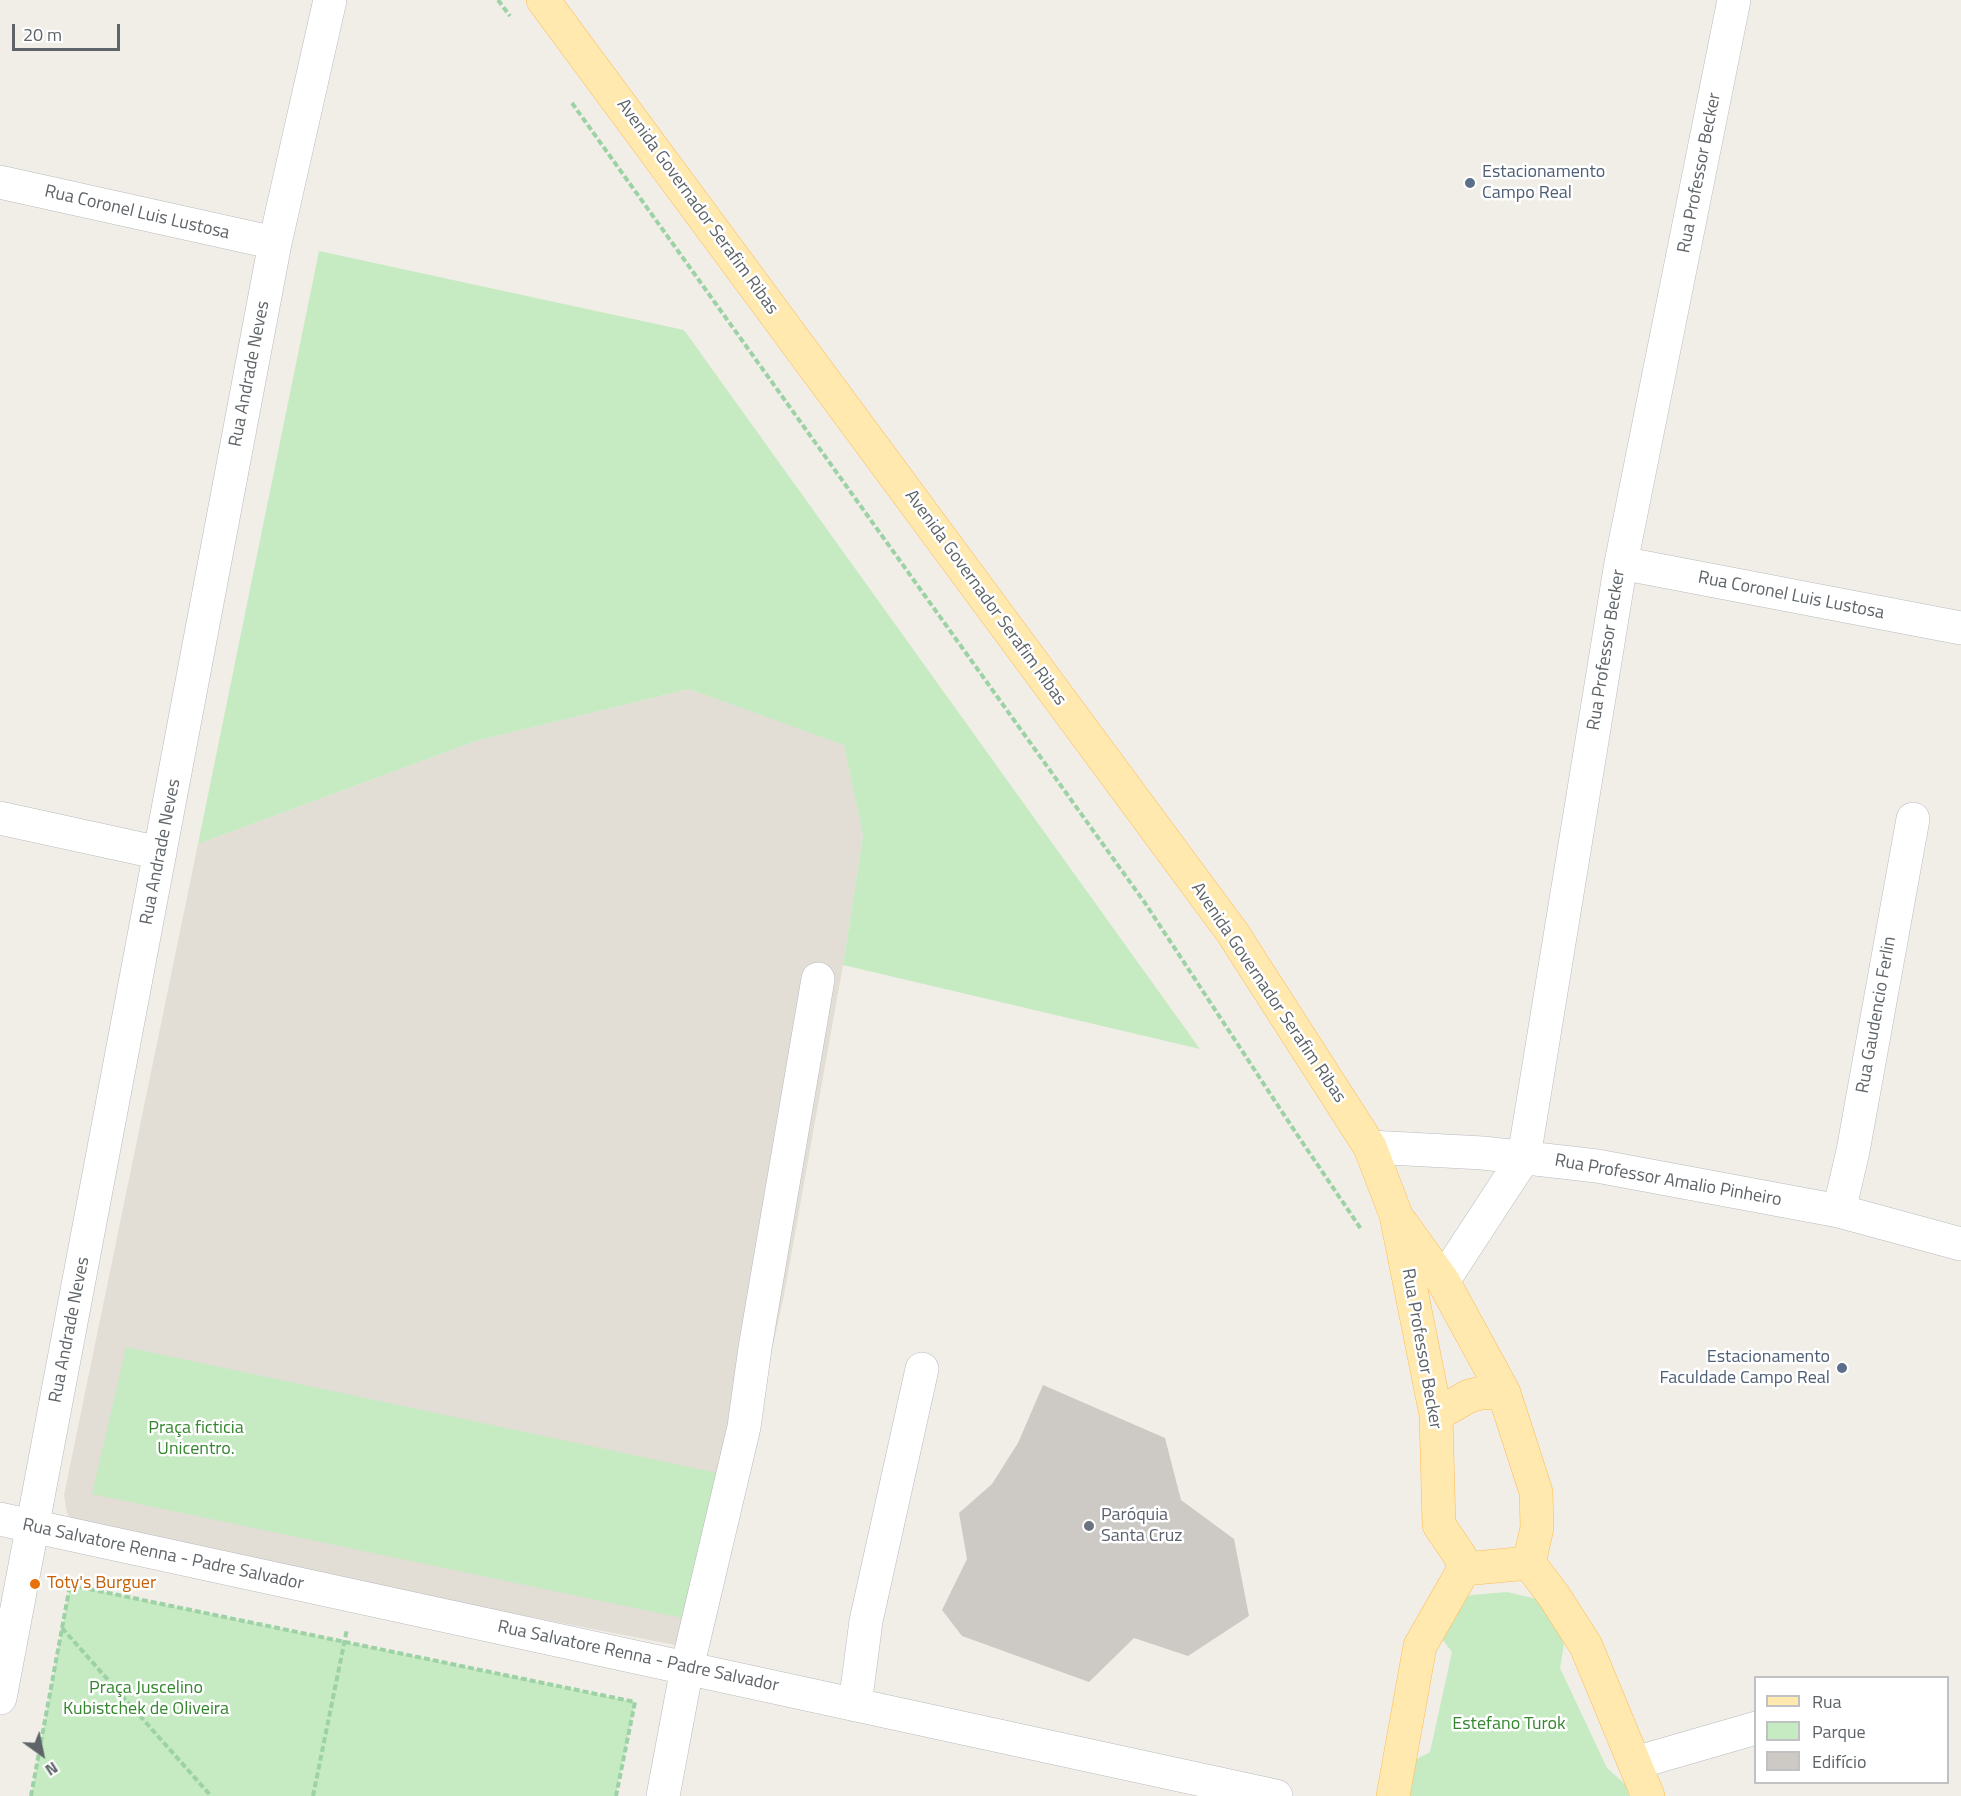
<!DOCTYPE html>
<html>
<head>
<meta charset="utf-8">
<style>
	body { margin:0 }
	#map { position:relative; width:1961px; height:1796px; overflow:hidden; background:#f1eee7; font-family:"Titillium Web",sans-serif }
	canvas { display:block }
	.legend { position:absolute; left:1754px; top:1676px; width:195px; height:108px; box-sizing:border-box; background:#fff; border:2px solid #bfc1c3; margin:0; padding:8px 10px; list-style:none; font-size:18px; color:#5e6468 }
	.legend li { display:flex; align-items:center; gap:12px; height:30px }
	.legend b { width:30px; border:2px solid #bfc1c3 }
	.north { position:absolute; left:12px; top:1724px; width:60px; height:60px; -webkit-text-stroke:4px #fff; paint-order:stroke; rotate:147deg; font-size:16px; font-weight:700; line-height:24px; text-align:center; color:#5e6468 }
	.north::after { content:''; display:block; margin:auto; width:21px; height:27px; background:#5e6468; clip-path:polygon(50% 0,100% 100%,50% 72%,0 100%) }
	.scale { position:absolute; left:12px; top:24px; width:108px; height:27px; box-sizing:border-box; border:3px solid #5e6468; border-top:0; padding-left:8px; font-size:18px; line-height:21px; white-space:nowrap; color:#5e6468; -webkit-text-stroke:4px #fff; paint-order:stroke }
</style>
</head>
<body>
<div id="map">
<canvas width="1961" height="1796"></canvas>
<ul class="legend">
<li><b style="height:8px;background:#ffe9ae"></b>Rua</li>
<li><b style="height:16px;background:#c6ebc2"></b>Parque</li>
<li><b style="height:16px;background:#cdc9c4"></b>Edifício</li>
</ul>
<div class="north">N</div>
<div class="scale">20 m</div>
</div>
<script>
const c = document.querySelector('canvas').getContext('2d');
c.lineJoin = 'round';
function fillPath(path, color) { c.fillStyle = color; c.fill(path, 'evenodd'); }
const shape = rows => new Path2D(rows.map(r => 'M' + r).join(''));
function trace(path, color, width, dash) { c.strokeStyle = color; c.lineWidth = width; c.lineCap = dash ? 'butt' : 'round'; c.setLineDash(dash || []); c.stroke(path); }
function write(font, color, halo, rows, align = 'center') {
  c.font = font + ' "Titillium Web",sans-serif'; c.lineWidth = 5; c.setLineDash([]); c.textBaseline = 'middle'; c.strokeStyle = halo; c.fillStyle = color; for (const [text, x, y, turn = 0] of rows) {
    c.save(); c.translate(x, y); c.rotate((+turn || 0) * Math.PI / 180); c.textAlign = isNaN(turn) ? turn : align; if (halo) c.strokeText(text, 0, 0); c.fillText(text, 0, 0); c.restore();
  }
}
fillPath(shape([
	[689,689,844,744,863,836,843,965,784,1295,706,1651,83,1530,73,1524,67,1513,64,1495,198,844,476,741]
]), '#e2ddd5');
fillPath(shape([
	[319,251,684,330,1200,1049,843,965,863,836,844,745,689,689,476,741,198,844],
	[126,1347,722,1474,687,1619,92,1494],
	[70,1585,635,1702,616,1796,31,1796],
	[1507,1592,1545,1601,1564,1644,1560,1668,1607,1768,1626,1785,1629,1796,1410,1796,1413,1761,1430,1752,1452,1652,1436,1631,1444,1608,1471,1595]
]), '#c6ebc2');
fillPath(shape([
	[1043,1385,1165,1438,1181,1500,1234,1539,1249,1616,1188,1656,1134,1638,1089,1682,962,1636,942,1610,967,1559,959,1513,992,1484,1018,1443]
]), '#cdc9c4');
const minor = shape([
	[0,182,275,243],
	[1621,563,1961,628],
	[0,818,160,853],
	[1370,1147,1483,1153,1597,1166,1839,1211,1961,1244],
	[1839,1211,1853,1151,1913,819],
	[1443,1281,1524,1157,1621,563,1734,0],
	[0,1519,1276,1796],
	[0,1698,275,243,330,0],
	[855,1705,866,1621,922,1369],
	[1635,1763,1756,1728],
	[663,1796,687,1668,744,1427,755,1348,818,979]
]);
const major = shape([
	[543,0,1232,932,1370,1147,1396,1215,1436,1415,1439,1525,1460,1556,1464,1569,1420,1646,1393,1796],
	[1402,1224,1443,1281,1504,1393,1536,1492,1537,1528,1529,1563],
	[1436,1415,1469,1396,1481,1393,1504,1393],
	[1529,1563,1554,1596,1586,1646,1648,1796],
	[1464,1569,1529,1563]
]);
trace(minor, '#b7babe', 34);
trace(major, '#feba54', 34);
trace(shape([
	[498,0,510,16],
	[572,103,1145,903,1294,1130,1361,1229],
	[62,1628,211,1796],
	[31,1796,70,1585,635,1702,616,1796],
	[313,1796,347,1629]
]), '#9cd2a5', 4, [6, 3]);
trace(minor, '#fff', 33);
trace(major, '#ffe9ae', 33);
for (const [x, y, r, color] of [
	[1470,183,6,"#5c6f8a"],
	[1842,1368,6,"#5c6f8a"],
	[1089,1526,6,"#6b7280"],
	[35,1584,6,"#e8710a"]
]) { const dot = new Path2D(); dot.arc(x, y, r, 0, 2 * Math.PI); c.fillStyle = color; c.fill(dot); trace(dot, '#fff', 2); }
write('18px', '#4e5e75', '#fff', [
	["Estacionamento",1482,173],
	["Campo Real",1482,194],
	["Estacionamento",1830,1358,"right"],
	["Faculdade Campo Real",1830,1379,"right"]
], 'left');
write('18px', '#5e6468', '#fff', [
	["Rua Professor Becker",1700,173,-79],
	["Avenida Governador Serafim Ribas",697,207,54],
	["Rua Coronel Luis Lustosa",137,213,13],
	["Rua Andrade Neves",250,374,-79],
	["Rua Coronel Luis Lustosa",1791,596,11],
	["Avenida Governador Serafim Ribas",985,598,54],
	["Rua Professor Becker",1607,650,-81],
	["Rua Andrade Neves",161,852,-79],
	["Avenida Governador Serafim Ribas",1268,993,56],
	["Rua Gaudencio Ferlin",1877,1015,-80],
	["Rua Professor Amalio Pinheiro",1668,1181,10],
	["Rua Andrade Neves",70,1330,-79],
	["Rua Professor Becker",1421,1349,80],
	["Rua Salvatore Renna - Padre Salvador",163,1555,12],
	["Rua Salvatore Renna - Padre Salvador",638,1657,12]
]);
write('18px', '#34872e', '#fff', [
	["Praça ficticia",196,1429],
	["Unicentro.",196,1450],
	["Praça Juscelino",146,1689],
	["Kubistchek de Oliveira",146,1710],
	["Estefano Turok",1509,1725]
]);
write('18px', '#5b616d', '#fff', [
	["Paróquia",1101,1516],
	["Santa Cruz",1101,1537]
], 'left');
write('18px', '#c56008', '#fff', [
	["Toty's Burguer",47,1584]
], 'left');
</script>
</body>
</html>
